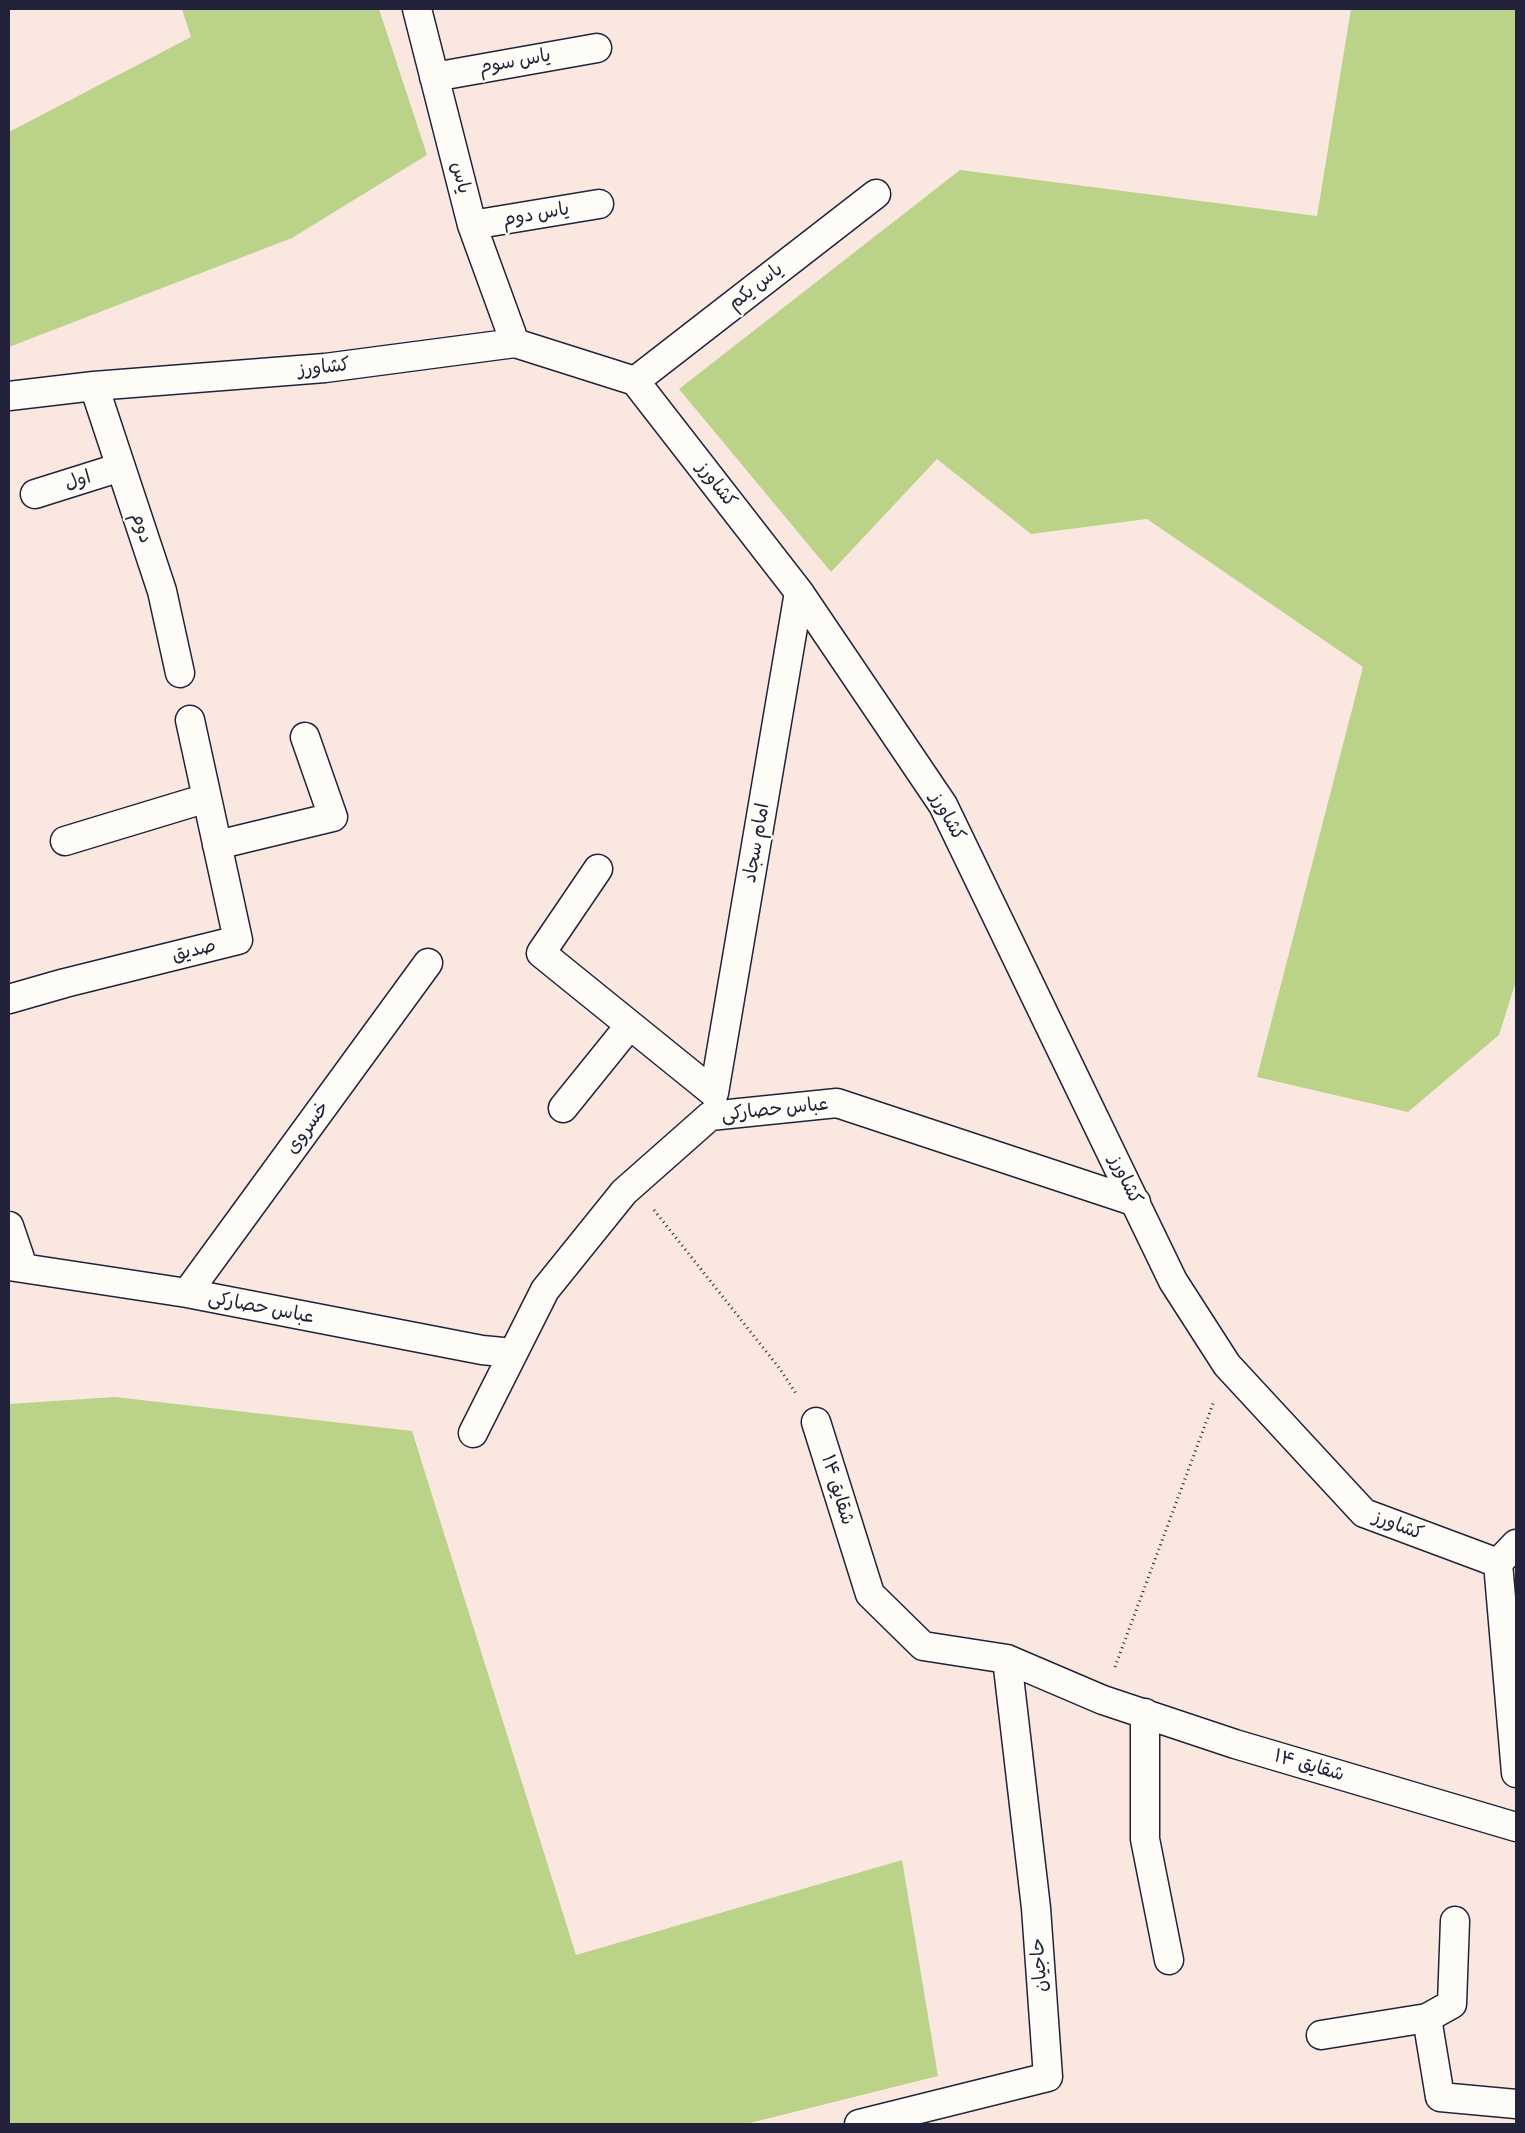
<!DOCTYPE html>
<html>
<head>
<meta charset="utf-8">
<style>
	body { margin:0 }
	#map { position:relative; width:1525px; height:2133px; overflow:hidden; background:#fae8e0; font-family:Itim,sans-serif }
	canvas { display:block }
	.frame { position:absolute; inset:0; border:10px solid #22223b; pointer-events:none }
</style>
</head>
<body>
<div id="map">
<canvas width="1525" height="2133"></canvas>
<div class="frame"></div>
</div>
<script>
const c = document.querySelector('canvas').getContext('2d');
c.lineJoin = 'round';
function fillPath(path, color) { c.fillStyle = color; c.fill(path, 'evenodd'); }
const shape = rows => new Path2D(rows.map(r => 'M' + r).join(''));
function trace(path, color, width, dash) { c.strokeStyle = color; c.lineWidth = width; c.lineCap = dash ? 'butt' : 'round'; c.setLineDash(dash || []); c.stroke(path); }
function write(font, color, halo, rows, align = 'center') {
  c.font = font + ' Itim,"Playpen Sans Arabic",sans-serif'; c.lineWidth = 4.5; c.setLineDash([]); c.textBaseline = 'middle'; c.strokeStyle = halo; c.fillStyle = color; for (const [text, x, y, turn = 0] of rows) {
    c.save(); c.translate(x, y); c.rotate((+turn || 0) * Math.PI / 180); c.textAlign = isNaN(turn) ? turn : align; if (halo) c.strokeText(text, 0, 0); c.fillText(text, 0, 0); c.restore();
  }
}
fillPath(shape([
	[182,9,379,9,427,155,292,238,9,347,9,132,191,37],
	[1351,9,1516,9,1516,981,1499,1035,1408,1112,1257,1077,1363,667,1147,519,1031,534,937,459,831,572,679,389,960,170,1317,216],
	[115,1397,412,1431,576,1955,902,1860,938,2076,746,2124,9,2124,9,1404]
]), '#bbd389');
const minor = shape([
	[417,9,472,225,515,343],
	[434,77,597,48],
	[472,225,599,204],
	[635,381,876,194],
	[94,386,162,591,180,673],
	[9,396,94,386,325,368,515,343,635,381,799,592,943,805,1173,1281,1227,1365,1364,1513,1498,1563,1516,1773],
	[35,494,121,467],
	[65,841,207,798],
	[217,845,333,817,305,737],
	[598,869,541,953,714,1093,799,592],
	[9,999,65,983,238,940,190,720],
	[563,1108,630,1025],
	[9,1226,23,1267],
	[9,1266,187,1293,482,1350,513,1353],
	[187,1293,428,963],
	[816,1422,870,1594,923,1646,1007,1659,1103,1700,1235,1744,1516,1827],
	[473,1433,545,1290,624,1192,710,1116,837,1103,1136,1202],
	[1498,1563,1516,1544],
	[1145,1713,1145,1839,1169,1960],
	[1427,2018,1452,2004,1455,1921],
	[1321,2035,1427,2018,1440,2097,1516,2104],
	[859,2124,1048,2077,1036,1908,1007,1659]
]);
trace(minor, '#22223b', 31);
trace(shape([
	[654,1210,780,1369,797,1395],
	[1115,1667,1214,1401]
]), '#22223b', 3, [1, 4]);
trace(minor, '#fdfcf7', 28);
write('19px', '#22223b', '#fdfcf7', [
	["یاس سوم",515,62,-10],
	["یاس",460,178,76],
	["یاس دوم",536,215,-10],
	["یاس یکم",756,287,-38],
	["کشاورز",324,368,-6],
	["اول",78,481,-17],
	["کشاورز",716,485,52],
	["دوم",141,528,72],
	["کشاورز",947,817,61],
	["امام سجاد",757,843,-80],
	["صدیق",194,951,-14],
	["عباس حصارکی",775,1110,-6],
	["خسروی",308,1128,-54],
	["کشاورز",1125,1180,64],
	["عباس حصارکی",261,1308,11],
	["شقایق ۱۴",837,1490,73],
	["کشاورز",1398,1526,21],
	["شقایق ۱۴",1309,1766,16],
	["حاجیان",1040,1965,-94]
]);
</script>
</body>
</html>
